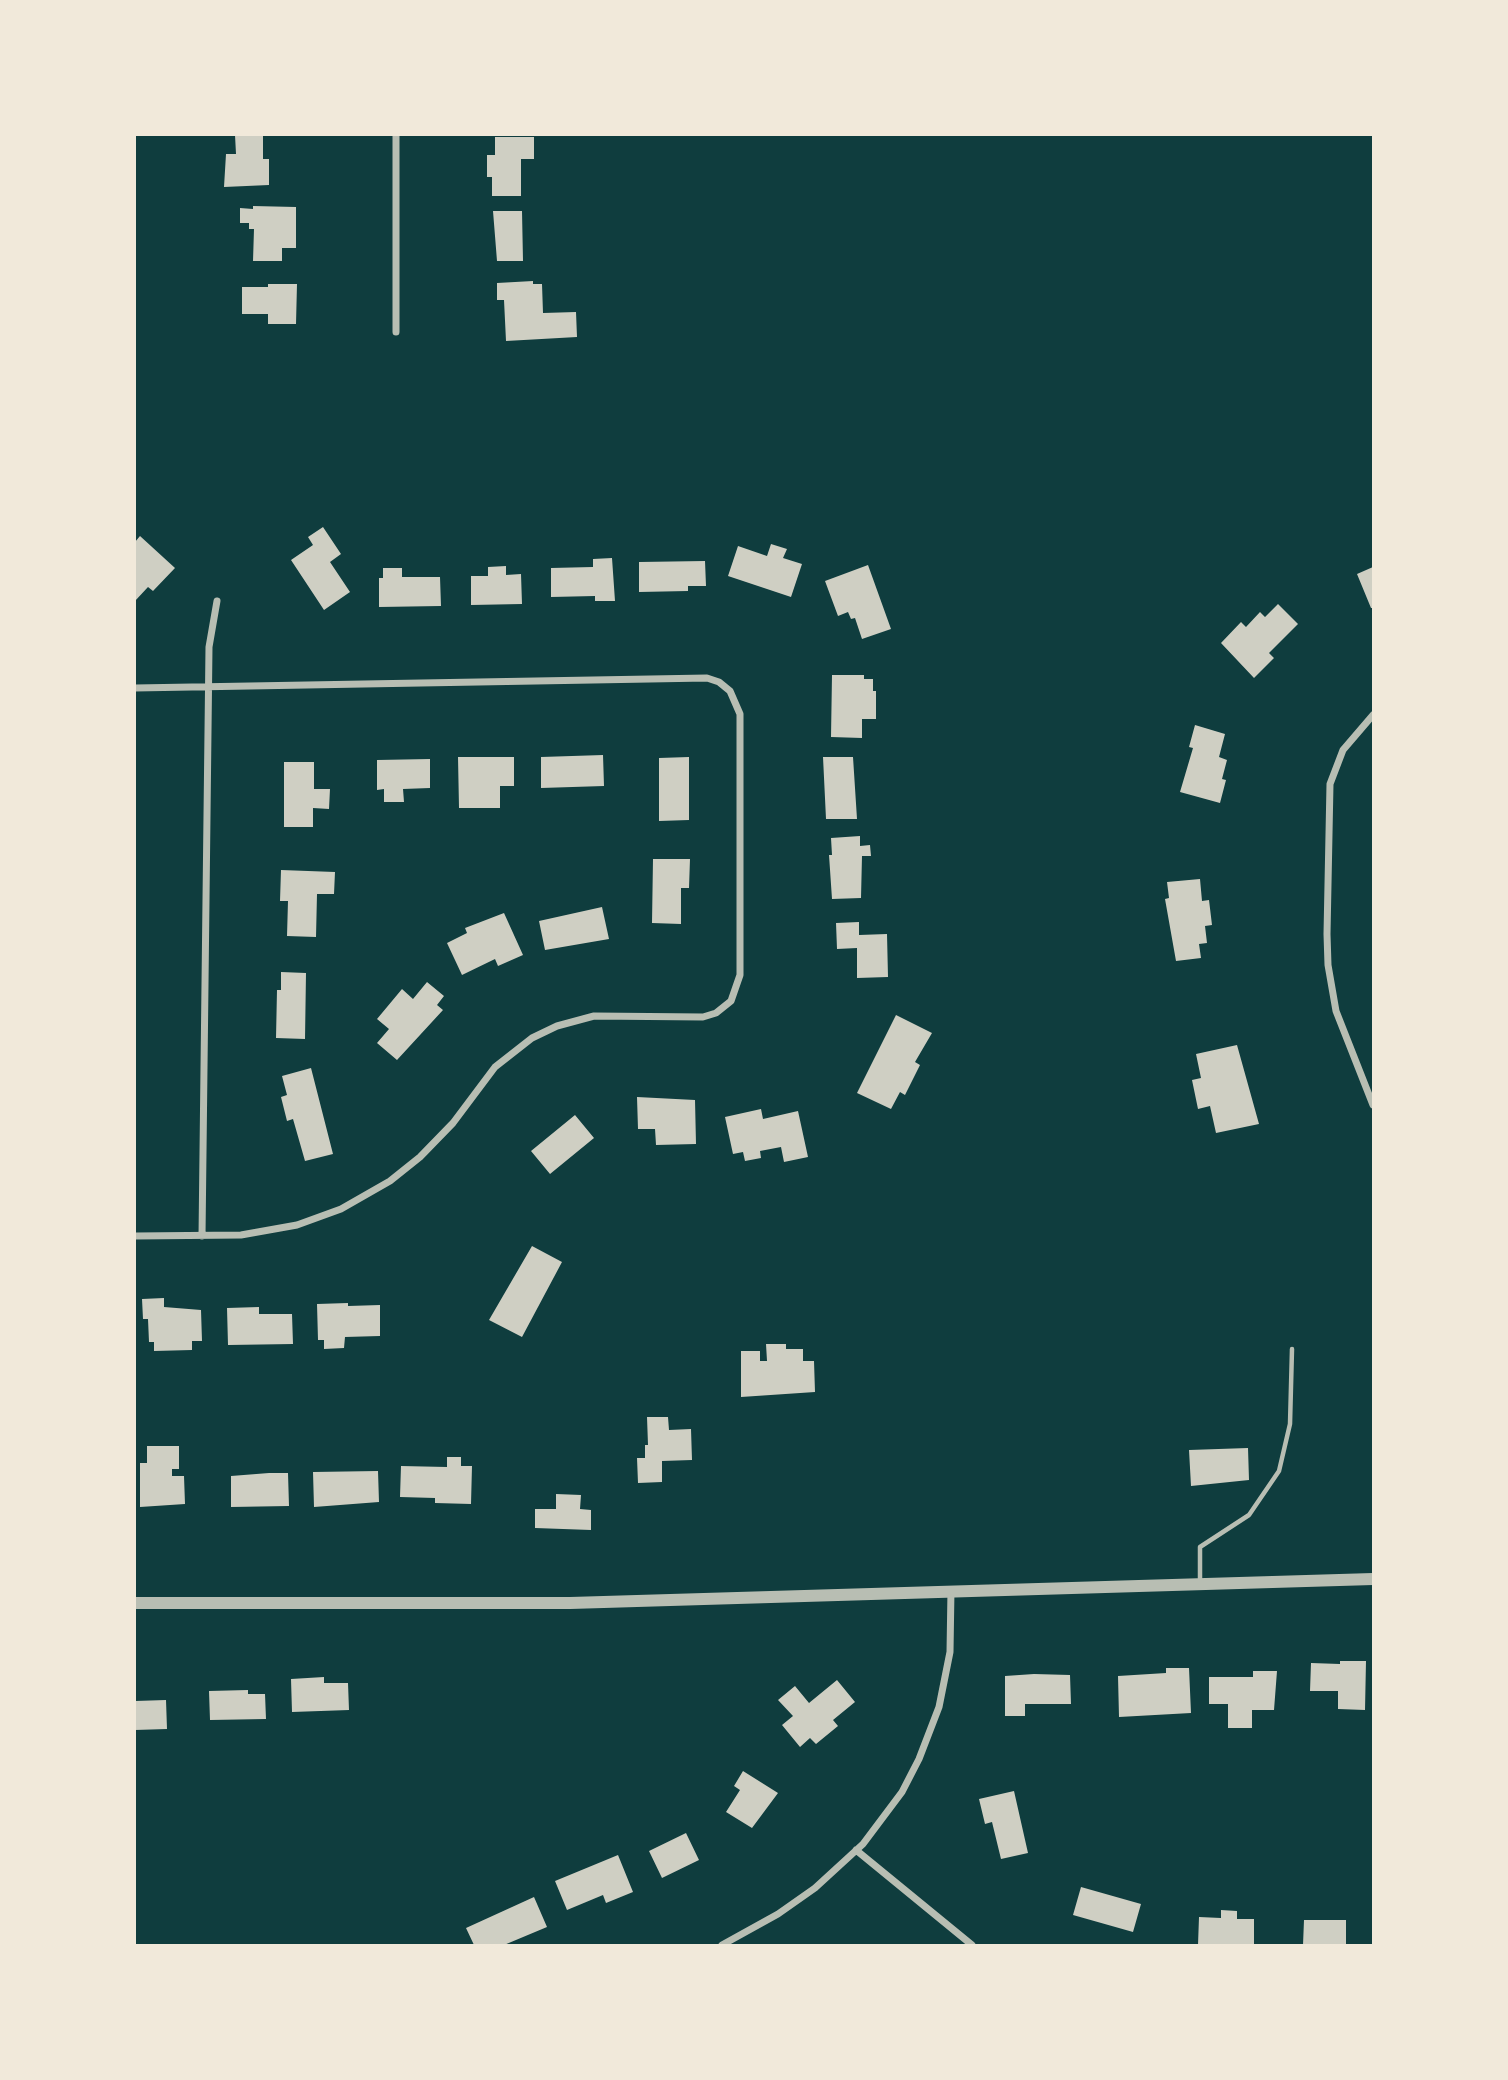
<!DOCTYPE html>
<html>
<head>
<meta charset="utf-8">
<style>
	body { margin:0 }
	#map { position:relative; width:1508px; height:2080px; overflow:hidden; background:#0f3d3e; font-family:"Source Serif 4",serif }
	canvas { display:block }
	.frame { position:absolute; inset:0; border:136px solid #f1e9da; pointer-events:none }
</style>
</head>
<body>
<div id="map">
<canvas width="1508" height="2080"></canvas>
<div class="frame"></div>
</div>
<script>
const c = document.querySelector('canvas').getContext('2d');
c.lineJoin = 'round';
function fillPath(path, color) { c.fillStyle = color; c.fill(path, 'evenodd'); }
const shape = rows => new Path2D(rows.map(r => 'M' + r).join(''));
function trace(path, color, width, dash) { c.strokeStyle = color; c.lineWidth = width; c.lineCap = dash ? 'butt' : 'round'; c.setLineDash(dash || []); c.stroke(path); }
fillPath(shape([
	[235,135,263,135,263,159,269,159,269,185,224,187,226,154,236,154],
	[495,137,534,137,534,159,521,159,521,196,492,196,492,177,487,177,487,155,495,155],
	[253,206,296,207,296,248,282,248,282,261,253,261,254,229,249,229,249,223,240,223,240,208,253,209],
	[493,211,522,211,523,261,497,261],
	[533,281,533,284,542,284,543,313,576,312,577,337,506,341,504,300,497,300,497,283],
	[268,284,297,284,296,324,268,324,268,314,242,314,242,287,268,287],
	[323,527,341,554,330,562,350,592,324,610,291,560,313,545,308,537],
	[140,536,175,568,153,591,148,587,135,601,135,542],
	[771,544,787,549,783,558,802,564,791,597,728,576,738,546,767,556],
	[612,558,615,601,595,601,595,596,551,597,551,568,593,567,593,559],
	[705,561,706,586,688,586,688,591,639,592,639,562],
	[868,565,891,629,862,639,855,618,851,619,848,612,838,616,825,581],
	[506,566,506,575,521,574,522,604,471,605,471,576,488,576,488,567],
	[1373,567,1373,608,1371,608,1357,574],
	[383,568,402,568,402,577,440,577,441,606,379,607,379,578,383,578],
	[1278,604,1298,624,1269,653,1274,658,1254,678,1221,643,1241,622,1246,627,1260,612,1265,617],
	[832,675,864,675,864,679,873,679,873,691,876,691,876,719,862,719,862,738,831,737],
	[1195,725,1225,734,1219,757,1227,760,1222,779,1226,780,1220,803,1180,792,1193,748,1189,747],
	[603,755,604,786,541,788,541,757],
	[458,757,514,757,514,786,500,786,500,808,459,808],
	[689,757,689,820,659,821,659,758],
	[823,757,853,757,857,819,826,819],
	[430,759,430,788,403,789,404,802,384,802,384,789,377,790,377,760],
	[284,762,314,762,314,789,330,789,329,809,313,808,313,827,284,827],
	[860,836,860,846,870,845,871,856,862,856,861,898,832,899,829,855,832,855,831,838],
	[653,859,690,859,689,888,681,888,681,924,652,923],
	[281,870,335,872,334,894,317,894,316,937,287,936,288,901,280,901],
	[1200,879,1202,901,1209,900,1212,925,1205,926,1207,943,1199,944,1201,958,1176,961,1165,899,1169,898,1167,882],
	[602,907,609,939,545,950,539,921],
	[504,913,523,955,498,966,495,959,462,975,447,943,467,933,465,928],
	[859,922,859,935,887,934,888,977,857,978,857,948,837,949,836,923],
	[281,972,306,973,305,1039,276,1038,277,990,281,990],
	[427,982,444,996,437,1005,443,1010,397,1060,377,1043,389,1029,377,1019,402,989,413,999],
	[896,1015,932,1033,915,1062,920,1065,905,1095,900,1092,891,1109,857,1093],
	[1237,1045,1259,1124,1216,1133,1210,1106,1198,1109,1192,1080,1201,1078,1196,1054],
	[311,1068,333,1154,305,1161,293,1119,287,1121,281,1097,287,1095,282,1076],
	[637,1097,695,1100,696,1144,656,1145,655,1129,638,1129],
	[761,1109,763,1119,798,1111,808,1157,784,1162,781,1147,760,1151,761,1158,745,1161,743,1152,733,1154,725,1117],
	[575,1115,594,1138,550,1174,531,1151],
	[532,1246,562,1262,522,1337,489,1320],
	[164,1298,164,1307,201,1310,202,1341,192,1341,192,1350,154,1351,154,1342,149,1342,148,1319,143,1319,142,1299],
	[348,1303,348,1306,380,1305,380,1336,345,1337,344,1348,324,1349,324,1340,318,1340,317,1304],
	[259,1307,259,1314,292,1314,293,1344,228,1345,227,1308],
	[766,1344,786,1344,786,1349,803,1349,803,1361,814,1361,815,1392,741,1397,741,1351,760,1351,760,1361,767,1361],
	[647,1417,668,1417,669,1430,691,1429,692,1460,662,1461,662,1482,638,1483,637,1458,645,1458,645,1445,648,1445],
	[147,1446,179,1446,179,1469,172,1469,172,1476,184,1476,185,1504,140,1507,140,1463,147,1463],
	[1248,1448,1249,1480,1191,1486,1189,1450],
	[447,1457,461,1457,461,1466,472,1466,471,1504,435,1503,435,1498,400,1497,401,1466,447,1467],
	[378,1471,379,1502,314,1507,313,1472],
	[269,1473,288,1473,289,1506,231,1507,231,1476],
	[556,1494,581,1495,580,1509,591,1510,591,1530,535,1528,535,1509,556,1509],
	[1340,1661,1366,1661,1365,1710,1338,1709,1338,1691,1310,1691,1311,1663,1340,1664],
	[1166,1668,1189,1668,1191,1713,1119,1717,1118,1676,1166,1673],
	[1253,1671,1277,1671,1274,1710,1252,1710,1252,1728,1228,1728,1228,1704,1209,1704,1209,1677,1253,1677],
	[1034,1674,1070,1675,1071,1704,1025,1704,1025,1716,1005,1716,1005,1676],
	[324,1677,324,1683,348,1683,349,1710,292,1712,291,1679],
	[837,1680,855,1702,833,1720,838,1726,816,1744,810,1738,800,1747,782,1725,793,1716,778,1700,795,1686,809,1703],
	[248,1690,248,1694,265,1694,266,1719,210,1720,209,1691],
	[166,1700,167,1729,135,1730,135,1701],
	[743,1771,778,1793,752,1828,726,1812,740,1790,734,1786],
	[1014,1791,1028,1853,1001,1859,992,1822,985,1824,979,1799],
	[686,1833,699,1860,662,1878,649,1851],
	[618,1855,633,1892,606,1903,603,1895,567,1910,555,1881],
	[1081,1887,1141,1904,1133,1932,1073,1915],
	[534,1897,547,1927,504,1945,474,1945,466,1928],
	[1221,1910,1237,1911,1237,1919,1254,1919,1254,1945,1198,1945,1199,1917,1221,1918],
	[1304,1920,1346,1920,1346,1945,1303,1945]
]), '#cfcfc3');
trace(shape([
	[1200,1583,1200,1547,1249,1515,1279,1471,1290,1424,1292,1349]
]), '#b8beb3', 4.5);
trace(shape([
	[396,332,396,135],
	[135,688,707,678,719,682,730,691,740,714,740,975,731,1001,716,1013,703,1017,594,1016,557,1026,532,1038,495,1067,453,1123,420,1157,390,1181,341,1209,297,1225,241,1235,135,1236],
	[1373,715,1343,750,1330,784,1327,934,1328,965,1336,1011,1373,1105],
	[202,1236,209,647,217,601],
	[856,1850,972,1945],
	[722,1945,778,1914,815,1888,863,1844,902,1792,919,1759,939,1707,950,1652,951,1590]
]), '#b8beb3', 7);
trace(shape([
	[135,1603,570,1603,1373,1579]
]), '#b8beb3', 12);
</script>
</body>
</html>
